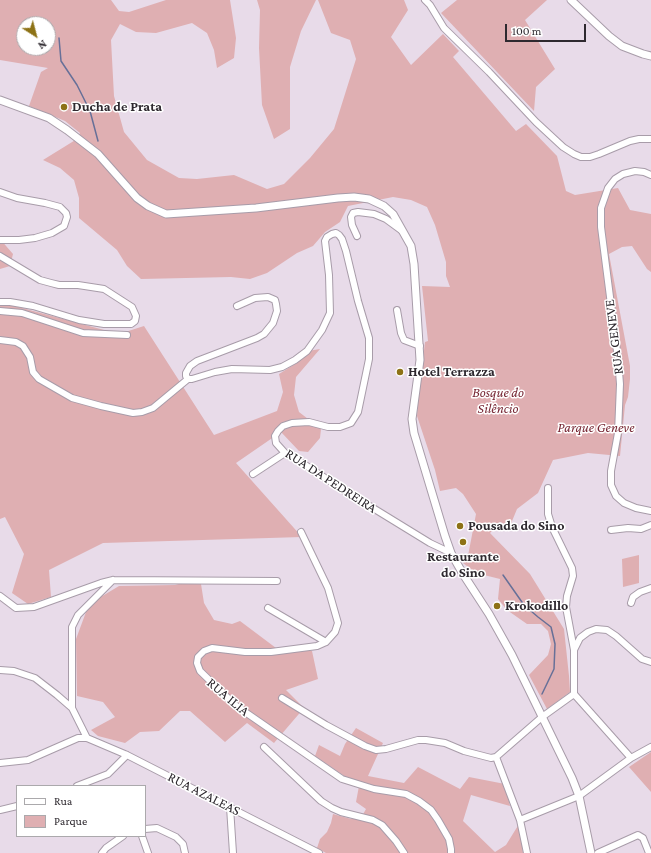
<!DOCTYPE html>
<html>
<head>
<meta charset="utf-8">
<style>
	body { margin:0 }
	#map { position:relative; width:651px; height:853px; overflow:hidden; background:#e8dbe9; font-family:"Crimson Pro",serif }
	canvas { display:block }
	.legend { position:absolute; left:16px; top:785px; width:130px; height:52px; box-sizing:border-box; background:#fff; border:1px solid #aba9ac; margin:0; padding:5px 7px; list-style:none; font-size:12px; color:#2e292f }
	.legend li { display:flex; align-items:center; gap:8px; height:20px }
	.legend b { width:20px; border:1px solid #aba9ac }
	.north { position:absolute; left:16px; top:16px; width:40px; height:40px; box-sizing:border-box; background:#fff; border:1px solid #aba9ac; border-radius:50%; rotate:144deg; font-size:11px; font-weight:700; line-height:16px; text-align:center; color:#2e292f }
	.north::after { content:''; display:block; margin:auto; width:14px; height:18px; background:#8d7216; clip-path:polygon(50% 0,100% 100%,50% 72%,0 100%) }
	.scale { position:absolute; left:505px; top:24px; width:81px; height:18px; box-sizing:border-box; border:2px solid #2e292f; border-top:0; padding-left:5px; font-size:12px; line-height:14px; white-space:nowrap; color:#2e292f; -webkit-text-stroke:3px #fff; paint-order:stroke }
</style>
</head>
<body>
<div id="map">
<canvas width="651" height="853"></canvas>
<ul class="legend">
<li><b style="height:5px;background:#fff"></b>Rua</li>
<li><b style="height:11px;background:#dfafb2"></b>Parque</li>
</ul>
<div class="north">N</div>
<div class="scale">100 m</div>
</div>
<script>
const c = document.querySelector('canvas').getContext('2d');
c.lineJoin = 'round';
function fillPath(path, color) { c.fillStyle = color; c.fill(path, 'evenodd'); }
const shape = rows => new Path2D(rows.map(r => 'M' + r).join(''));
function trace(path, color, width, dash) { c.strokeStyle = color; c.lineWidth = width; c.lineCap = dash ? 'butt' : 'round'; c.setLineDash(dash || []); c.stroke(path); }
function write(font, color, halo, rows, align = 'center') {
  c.font = font + ' "Crimson Pro",serif'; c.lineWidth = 3; c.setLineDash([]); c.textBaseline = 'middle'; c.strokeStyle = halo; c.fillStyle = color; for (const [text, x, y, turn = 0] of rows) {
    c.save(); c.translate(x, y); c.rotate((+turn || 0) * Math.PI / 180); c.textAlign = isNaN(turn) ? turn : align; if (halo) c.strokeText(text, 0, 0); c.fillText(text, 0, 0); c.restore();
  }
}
fillPath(shape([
	[0,0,111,0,119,11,129,12,166,0,230,0,236,38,234,58,217,68,214,50,207,33,192,23,156,33,136,32,120,24,111,40,114,96,124,132,147,160,179,178,197,179,234,175,267,189,284,184,310,158,334,129,356,59,350,40,331,33,318,0,404,0,408,10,391,37,411,65,443,34,459,51,453,57,516,131,526,124,557,156,566,191,575,195,618,188,630,210,651,214,651,272,647,269,632,246,622,247,609,254,630,366,630,379,628,397,625,405,620,456,588,453,553,460,538,493,517,509,510,526,500,522,490,533,530,574,564,629,569,676,570,692,547,709,529,675,548,655,551,644,548,631,541,624,527,624,507,610,498,599,500,579,476,573,463,563,467,561,476,514,463,494,456,488,440,491,435,470,417,416,418,400,425,342,428,341,422,286,450,287,446,276,446,262,435,225,427,207,411,200,393,197,348,206,340,222,325,232,313,246,297,253,267,273,250,279,231,277,141,279,127,266,117,250,79,218,79,198,74,180,60,168,43,160,77,139,80,133,65,121,29,106,41,72,48,68,0,60],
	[24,24,48,24,48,48,24,48],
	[257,0,316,0,301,31,290,67,290,129,274,139,262,105,259,48,260,10],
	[457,0,547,0,525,20,555,69,536,87,534,111,441,13],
	[0,239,13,254,10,266,0,269],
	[0,305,11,305,119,334,144,326,214,435,277,411,283,392,279,374,295,364,308,351,320,349,296,377,294,395,299,412,321,429,320,438,308,452,299,451,281,432,236,463,302,537,103,543,49,570,51,597,28,604,12,593,24,554,5,517,0,519],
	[639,555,639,583,623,587,622,559],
	[193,580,201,584,204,603,214,620,232,624,240,621,276,648,312,651,318,679,286,690,304,708,274,743,247,723,225,742,190,711,180,711,159,731,140,732,125,743,98,736,91,730,115,717,103,702,77,696,76,639,89,604,119,586,175,585],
	[356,728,383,743,368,776,404,783,418,767,460,789,469,777,505,784,510,806,471,795,463,821,495,852,506,845,519,824,523,853,326,853,317,848,320,839,327,832,331,823,333,814,351,819,361,818,366,809,356,802,359,786,315,756,319,745,340,756,345,744],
	[651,752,651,792,629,767]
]), '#dfafb2');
trace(shape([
	[59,38,61,61,77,85,90,111,98,141],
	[503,575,524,605,538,617,551,627,555,644,554,669,542,694]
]), '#677098', 1.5);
const minor = shape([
	[425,0,430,5,444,28,489,72,536,122,563,147,574,154,581,157,590,157,599,154,630,141,639,139,651,139],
	[651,175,644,172,635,171,623,174,615,179,608,188,601,208,601,227,618,359,620,384,618,433,611,471,611,485,616,496,624,503,636,508,651,511],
	[0,192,17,198,45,203,60,207,66,213,67,217,64,226,52,233,35,238,19,240,0,240],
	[357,236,352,225,351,217,353,213,358,212,374,214,386,219,401,230],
	[0,256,40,280,51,283,59,285,78,285,104,289,132,307,136,316,135,321,131,324,104,324,79,320,33,306,10,302,0,302],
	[237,306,255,298,268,297,275,300,276,304,277,311,273,323,264,334,257,338,197,361,190,366,186,373,186,376,188,379,192,379,215,372,232,369,270,370,282,367,295,360,307,351,322,330,330,313,329,275,325,241,327,237,332,234,336,233,339,235,342,239,346,251,358,301,369,338,369,359,358,412,351,423,340,427,328,427,309,422,292,423,283,426,278,431,275,436,276,443,285,453,290,455,342,489,430,543,451,553],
	[397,310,401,333,404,340,420,346],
	[0,311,22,313,83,333,127,335],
	[0,340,16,342,23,346,30,357,33,372,39,379,72,398,101,406,133,413,142,412,153,408,188,379],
	[253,474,285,453],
	[548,488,548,514,552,527,572,568,573,576,567,596,566,607,574,650],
	[611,530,628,528,641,529,651,525],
	[301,532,328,588,338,623,335,632,326,642,317,646,271,652,245,652,212,648,204,651,198,657,197,663,200,671,235,705,342,779,374,789,406,794,419,801,431,810,438,820,449,839,451,849,451,853],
	[0,596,16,608,34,607,101,583,113,580,277,581],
	[631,603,633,597,640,592,651,588],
	[268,608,326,642],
	[0,670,14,671,35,678,57,695,72,708,87,738],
	[574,694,574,650,580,638,588,632,596,629,607,630,616,636,642,659,651,662],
	[574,694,631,758],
	[282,698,326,725,365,746,376,750,386,749,418,740,426,740,445,743,464,751,491,758,496,757,542,717,574,694],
	[72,708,72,627,78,615,113,580],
	[264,747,321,801,332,808,341,812,373,820,382,825,396,841,404,853],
	[496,757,520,820,527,853],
	[0,763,28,760,78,738,87,738,127,755,319,853],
	[77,786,108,774,127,755],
	[230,807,233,853],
	[0,810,17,806],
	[520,820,579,796,631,758,651,747],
	[145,829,157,828,176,837,183,844,185,853],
	[142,836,148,853],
	[102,853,106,848,123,836],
	[598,853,638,835,643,838,649,853]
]);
const tertiary = shape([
	[571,0,609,36,622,46,643,54,651,56],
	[0,100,49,118,67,130,98,154,137,198,148,206,166,214,256,208,338,198,354,197,369,199,384,206,393,214,411,246,414,264,420,360,412,419,414,433,445,536,451,553,463,574,489,614,512,655,572,778,579,796,591,853]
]);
trace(minor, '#a89ca9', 8);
trace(tertiary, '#a89ca9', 9);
trace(minor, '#fff', 6);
trace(tertiary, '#fff', 7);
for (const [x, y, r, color] of [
	[64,107,4,"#8d7216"],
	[400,372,4,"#8d7216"],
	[460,526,4,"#8d7216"],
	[463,542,4,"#8d7216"],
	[497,606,4,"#8d7216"]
]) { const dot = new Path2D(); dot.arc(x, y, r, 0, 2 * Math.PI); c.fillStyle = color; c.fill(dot); trace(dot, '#fff', 1.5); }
write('bold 14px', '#2e292f', '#fff', [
	["Ducha de Prata",72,107],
	["Hotel Terrazza",408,372],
	["Pousada do Sino",468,526],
	["Restaurante",463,557,"center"],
	["do Sino",463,573,"center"],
	["Krokodillo",505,606]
], 'left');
write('14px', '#2e292f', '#fff', [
	["RUA GENEVE",614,337,-97],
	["RUA DA PEDREIRA",331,481,33],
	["RUA ILIA",228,697,40],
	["RUA AZALEAS",204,794,27]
]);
write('italic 14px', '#762532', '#fff', [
	["Bosque do",498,393],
	["Silêncio",498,409],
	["Parque Geneve",596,428]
]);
</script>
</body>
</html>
